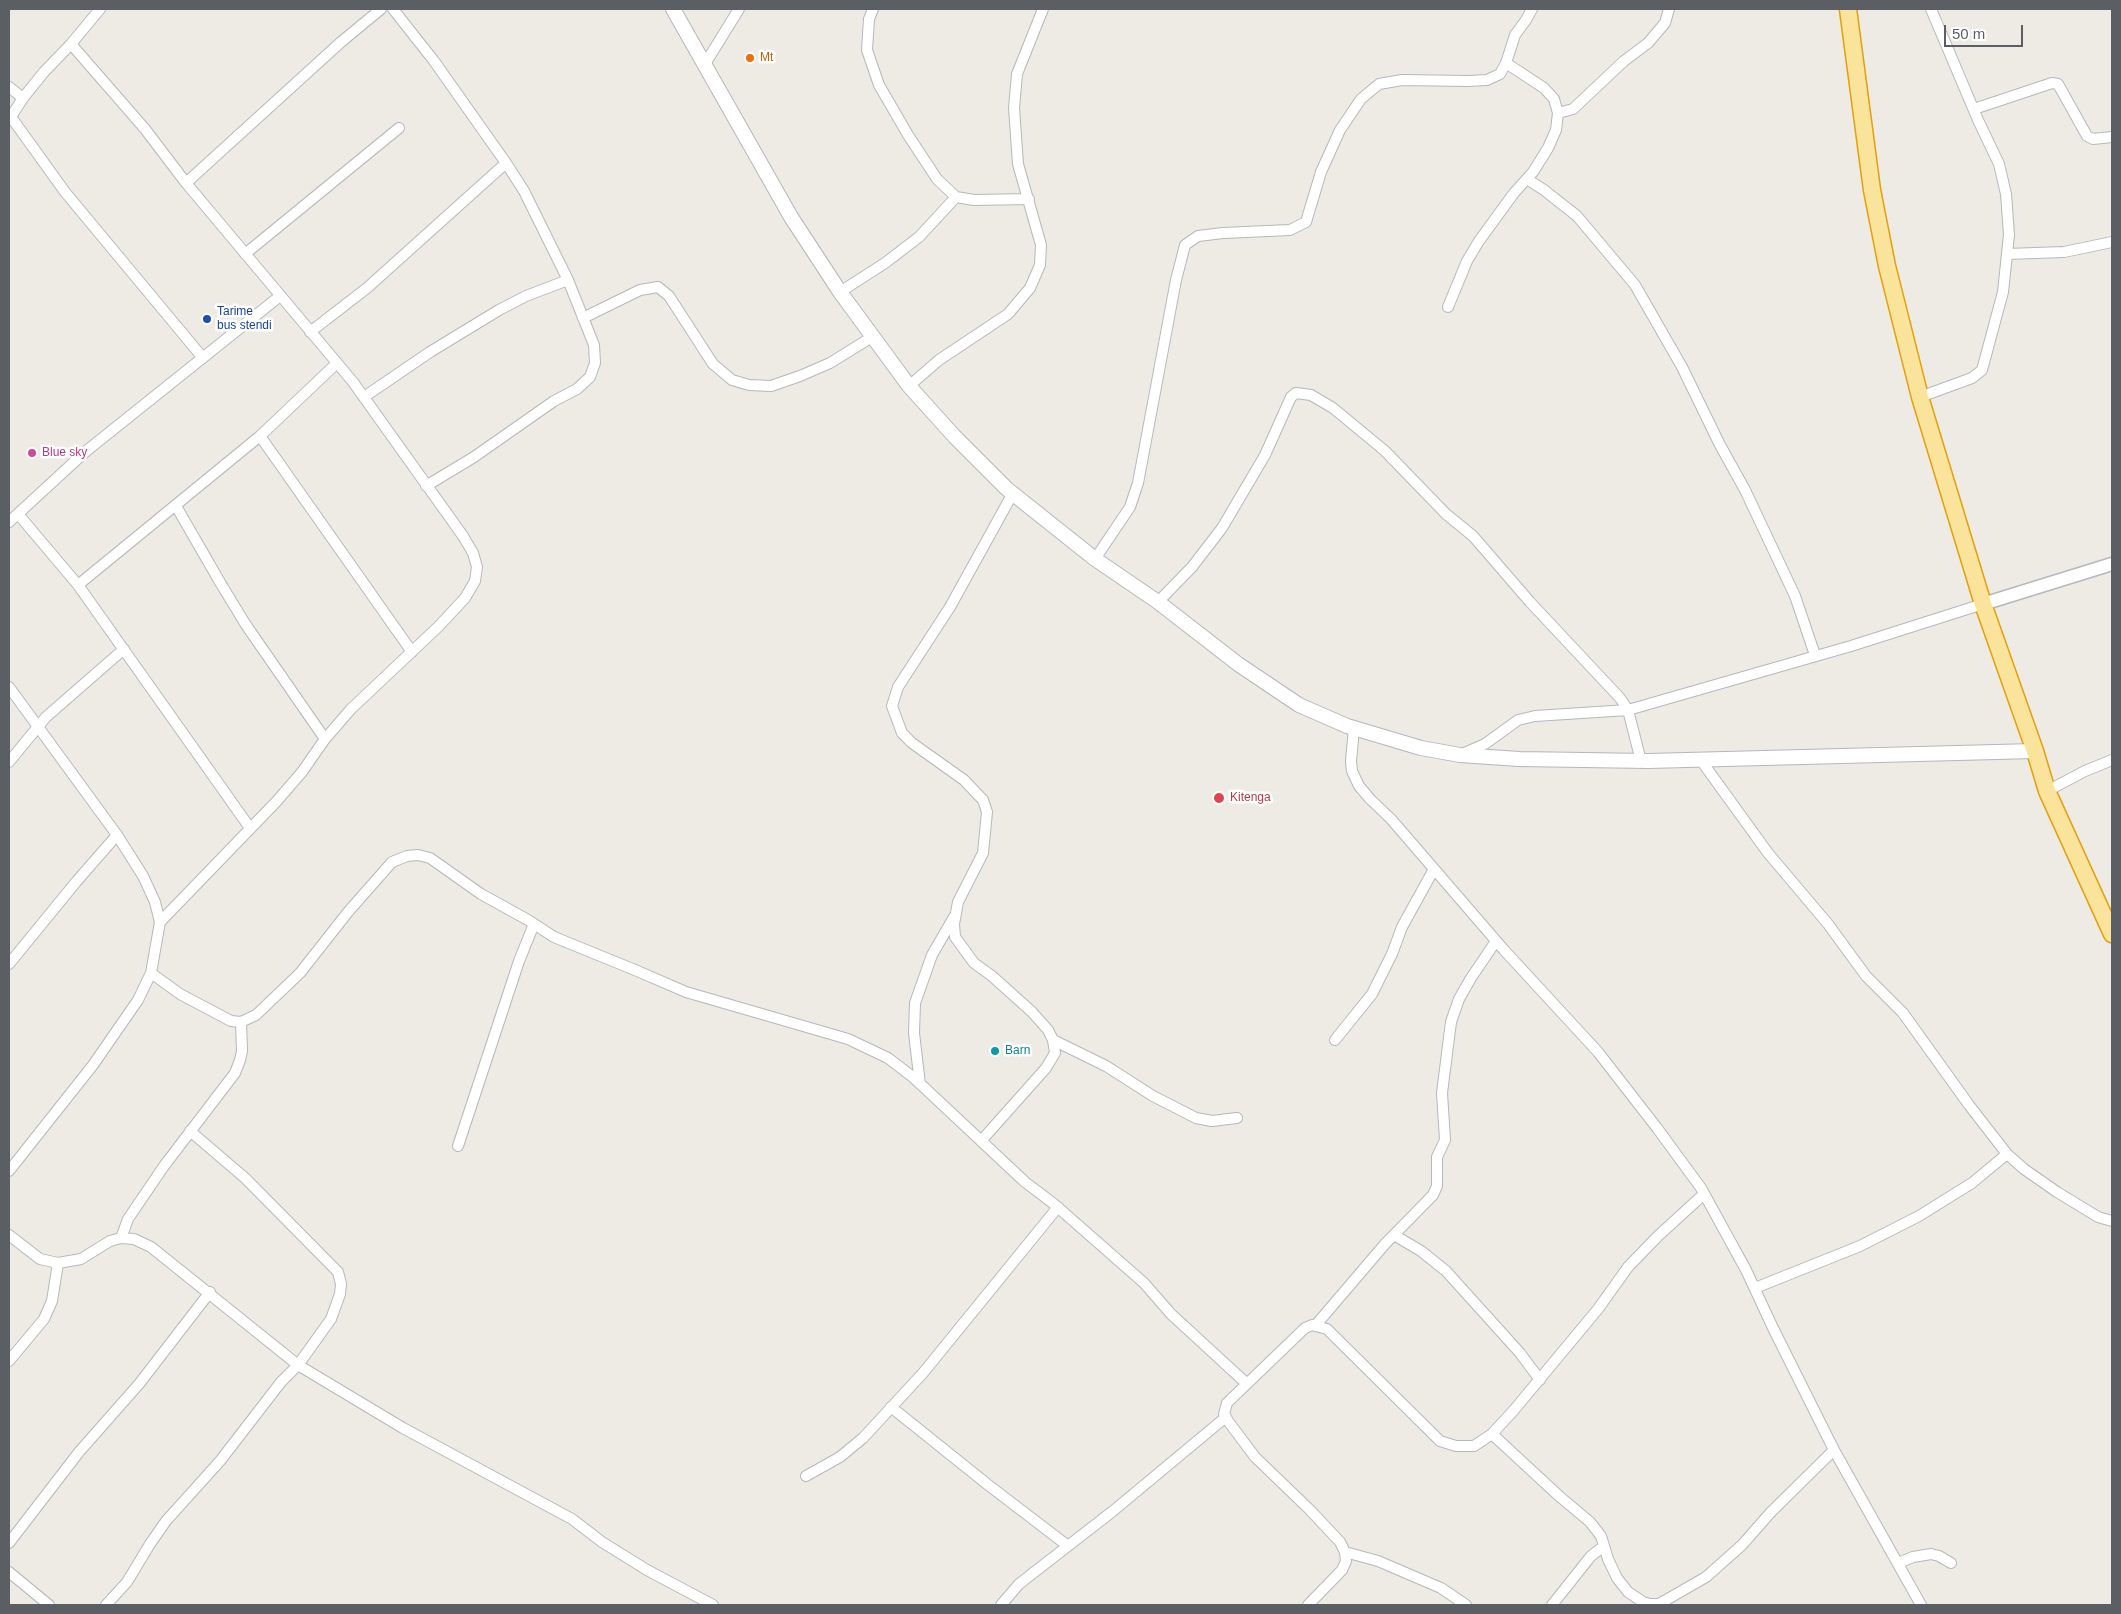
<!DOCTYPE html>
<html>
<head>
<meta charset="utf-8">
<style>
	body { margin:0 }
	#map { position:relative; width:2121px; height:1614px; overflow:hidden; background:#edebe3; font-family:Helvetica,sans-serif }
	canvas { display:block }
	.frame { position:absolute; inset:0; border:10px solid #5b5e63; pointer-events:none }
	.scale { position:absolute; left:1944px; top:25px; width:79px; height:22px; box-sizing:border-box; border:2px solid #5b5e63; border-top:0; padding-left:6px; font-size:15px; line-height:18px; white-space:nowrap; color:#5b5e63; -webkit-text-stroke:4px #fff; paint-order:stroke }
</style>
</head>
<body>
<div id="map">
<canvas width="2121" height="1614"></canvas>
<div class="frame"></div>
<div class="scale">50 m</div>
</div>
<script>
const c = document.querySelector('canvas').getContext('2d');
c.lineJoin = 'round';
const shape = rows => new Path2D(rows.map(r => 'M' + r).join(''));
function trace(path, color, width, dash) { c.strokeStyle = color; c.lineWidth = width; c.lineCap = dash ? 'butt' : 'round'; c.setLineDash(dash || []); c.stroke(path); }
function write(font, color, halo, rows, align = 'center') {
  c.font = font + ' Helvetica,sans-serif'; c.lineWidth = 5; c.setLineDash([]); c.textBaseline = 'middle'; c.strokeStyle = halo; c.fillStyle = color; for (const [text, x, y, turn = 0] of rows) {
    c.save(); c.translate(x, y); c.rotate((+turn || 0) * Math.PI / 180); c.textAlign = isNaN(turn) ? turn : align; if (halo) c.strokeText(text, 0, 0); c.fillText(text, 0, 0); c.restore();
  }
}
const minor = shape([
	[393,9,434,61,506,163,524,191,568,280,594,345,595,363,590,377,577,389,554,401,474,457,426,486],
	[873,9,869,19,867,50,879,85,908,135,937,179,956,197,974,200,1029,199],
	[71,44,100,9],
	[705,64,739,9],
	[9,87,23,98,44,72,71,44,145,129,186,183,353,382,463,536,473,553,477,567,475,581,465,598,439,626,351,709,325,739,302,772,276,802,160,922],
	[1974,109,2052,83,2058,84,2087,136,2093,139,2112,137],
	[1558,113,1573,109,1624,61,1648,43,1665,23,1669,9],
	[11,117,65,192,203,358],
	[9,120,23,98],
	[1527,179,1544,190,1577,216,1635,285,1682,367,1720,445,1745,490,1795,596,1815,655],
	[186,183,341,42,381,9],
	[245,254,399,128],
	[2007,254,2064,252,2112,242],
	[840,292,885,263,919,237,956,197],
	[1448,307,1467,261,1479,241,1514,193,1533,172,1548,148,1556,130,1558,113,1554,99,1544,88,1506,63],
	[583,318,640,290,658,287,669,296,713,364,732,380,749,385,771,386,800,376,830,363,872,337],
	[310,332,367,288,506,163],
	[909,386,939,360,1008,314,1030,288,1040,265,1041,245,1018,164,1014,108,1017,74,1043,9],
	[364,397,430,352,499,310,526,296,568,280],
	[1920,397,1972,378,1982,370,2003,292,2009,235,2006,194,1999,164,1978,120,1931,9],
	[260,436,412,652],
	[176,506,221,584,246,625,325,739],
	[18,514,78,585,250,828],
	[9,522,85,452,280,296],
	[1095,559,1130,507,1138,483,1176,280,1185,245,1198,236,1223,233,1290,230,1306,222,1321,172,1340,130,1361,99,1379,84,1402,80,1468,81,1487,80,1500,74,1506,63,1515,35,1526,20,1532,9],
	[78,585,260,436,337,363],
	[1158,602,1192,567,1222,528,1265,455,1291,397,1296,393,1311,395,1333,408,1385,451,1446,514,1473,536,1530,602,1620,698,1628,710,1641,761],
	[9,687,117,835,143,876,155,902,160,922,151,973,138,1000,93,1065,9,1171],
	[1354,728,1351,761,1352,771,1359,786,1370,799,1391,819,1504,950,1598,1052,1657,1128,1701,1188,1746,1270,1773,1328,1834,1450,1921,1605],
	[1462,754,1485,744,1518,720,1535,716,1628,710,1851,646,1983,604],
	[1700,759,1768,853,1828,924,1866,976,1903,1013,1969,1105,2007,1154,2024,1169,2057,1192,2098,1217,2112,1221],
	[9,762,46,717,124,649],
	[2047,791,2085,771,2112,760],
	[9,964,76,882,117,835],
	[151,973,180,994,231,1021,241,1022,256,1015,300,973,348,912,392,862,407,856,418,855,430,858,481,894,528,920,554,937,635,970,686,992,848,1039,888,1058,914,1078,1025,1182,1054,1204,1144,1283,1171,1314,1246,1383],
	[1053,1040,1106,1066,1153,1096,1196,1118,1212,1121,1237,1118],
	[1335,1040,1372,994,1392,954,1402,927,1434,869],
	[920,1084,914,1033,915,1003,932,955,954,917],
	[981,1141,1046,1068,1055,1053,1053,1040,1048,1030,1032,1012,992,976,974,963,955,937,954,924,958,902,983,853,987,812,983,800,964,780,912,743,902,733,892,706,898,687,950,607,1013,493],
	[458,1146,519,961,534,924],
	[9,1235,40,1259,58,1263,81,1259,110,1241,121,1238,134,1239,151,1247,298,1365,403,1428,572,1519,602,1542,647,1570,713,1605],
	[1394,1235,1421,1251,1446,1271,1520,1353,1540,1380],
	[121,1238,128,1219,164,1166,235,1073,240,1060,242,1051,241,1022],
	[1755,1288,1860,1246,1919,1216,1972,1183,2007,1154],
	[1315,1326,1385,1244,1433,1195,1437,1186,1437,1157,1445,1140,1442,1093,1451,1022,1459,999,1471,978,1496,941],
	[9,1361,44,1319,52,1301,58,1263],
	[891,1407,987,1484,1068,1546],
	[1492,1434,1559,1496,1590,1522,1601,1536,1608,1559,1617,1578,1628,1592,1643,1602,1650,1604,1659,1604,1706,1577,1742,1545,1771,1512,1834,1450],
	[806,1476,840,1457,863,1438,923,1373,1058,1207],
	[9,1543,79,1452,139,1384,210,1292],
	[1345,1552,1378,1561,1441,1588,1466,1605],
	[1898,1563,1913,1557,1931,1554,1939,1556,1951,1563],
	[9,1572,49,1605],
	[106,1605,127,1582,150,1544,166,1521,220,1461,281,1382,298,1365,331,1319,340,1294,341,1284,338,1272,245,1178,190,1131],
	[1001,1605,1019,1584,1113,1511,1226,1417],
	[1308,1605,1342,1570,1346,1561,1345,1552,1340,1542,1310,1510,1255,1457,1228,1421,1224,1414,1227,1403,1305,1328,1312,1325,1327,1329,1440,1441,1456,1446,1474,1446,1492,1434,1514,1410,1598,1309,1628,1267,1658,1236,1704,1194],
	[1552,1605,1591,1556,1604,1546]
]);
const tertiary = shape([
	[1983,604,2112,564]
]);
const secondary = shape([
	[673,9,791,217,840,292,909,386,954,436,1007,489,1095,559,1158,602,1238,664,1299,705,1347,726,1421,748,1460,755,1519,759,1648,761,2035,751]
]);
const trunk = shape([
	[1848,9,1872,190,1887,266,1920,397,1983,604,2035,751,2047,791,2112,934]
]);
trace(minor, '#b5b8bc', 12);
trace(tertiary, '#b5b8bc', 15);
trace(secondary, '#b4b7bc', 16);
trace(trunk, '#e59f0b', 19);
trace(minor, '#fff', 10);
trace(tertiary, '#fff', 12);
trace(secondary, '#fff', 14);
trace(trunk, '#fae49c', 16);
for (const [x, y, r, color] of [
	[750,58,5,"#e8710a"],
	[207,319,5,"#1a4fb4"],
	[32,453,5,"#d1479c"],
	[1219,798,6,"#e0444e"],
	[995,1051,5,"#0f9aa8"]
]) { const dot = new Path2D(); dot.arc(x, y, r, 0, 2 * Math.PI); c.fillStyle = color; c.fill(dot); trace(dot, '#fff', 2); }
write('12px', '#c56008', '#fff', [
	["Mt",760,58]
], 'left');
write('12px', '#164399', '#fff', [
	["Tarime",217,312],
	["bus stendi",217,326]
], 'left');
write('12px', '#b23c85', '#fff', [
	["Blue sky",42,453]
], 'left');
write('12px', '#be3a42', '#fff', [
	["Kitenga",1230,798]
], 'left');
write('12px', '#0d838f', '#fff', [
	["Barn",1005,1051]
], 'left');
</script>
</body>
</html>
